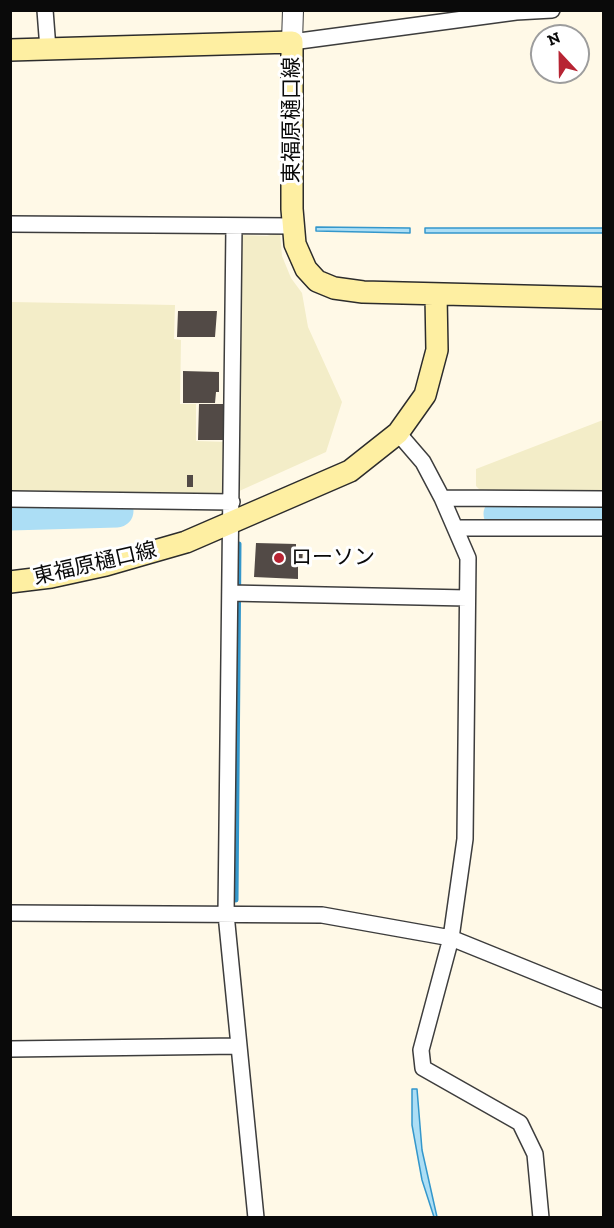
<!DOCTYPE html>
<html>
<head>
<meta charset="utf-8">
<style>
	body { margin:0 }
	#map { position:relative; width:614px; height:1228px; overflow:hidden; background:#fff9e7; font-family:"Zilla Slab",serif }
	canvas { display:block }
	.frame { position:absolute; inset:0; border:12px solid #0a0a0a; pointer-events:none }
	.north { position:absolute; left:530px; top:24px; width:60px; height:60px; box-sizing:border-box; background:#fff; border:2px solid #9d9d9d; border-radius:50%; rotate:338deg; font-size:16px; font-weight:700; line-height:24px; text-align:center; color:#0a0a0a }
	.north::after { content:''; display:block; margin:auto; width:21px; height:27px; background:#b72433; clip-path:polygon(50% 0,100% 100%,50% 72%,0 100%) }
</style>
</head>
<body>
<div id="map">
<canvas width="614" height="1228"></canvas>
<div class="frame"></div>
<div class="north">N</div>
</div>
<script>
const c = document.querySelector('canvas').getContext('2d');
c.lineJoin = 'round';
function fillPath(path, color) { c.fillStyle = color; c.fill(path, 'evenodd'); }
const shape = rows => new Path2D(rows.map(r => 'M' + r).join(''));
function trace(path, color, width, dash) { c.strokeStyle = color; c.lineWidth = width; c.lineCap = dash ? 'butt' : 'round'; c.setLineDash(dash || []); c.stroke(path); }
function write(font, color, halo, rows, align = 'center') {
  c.font = font + ' "Zilla Slab","Noto Sans JP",serif'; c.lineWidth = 6; c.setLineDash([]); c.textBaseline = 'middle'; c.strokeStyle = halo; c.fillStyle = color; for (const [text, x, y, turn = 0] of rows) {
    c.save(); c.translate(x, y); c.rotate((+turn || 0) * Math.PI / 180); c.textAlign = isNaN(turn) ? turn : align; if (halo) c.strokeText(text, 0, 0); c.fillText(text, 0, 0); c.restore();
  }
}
fillPath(shape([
	[280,232,282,256,291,278,302,293,308,327,342,402,326,452,237,492,240,235,267,236],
	[11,302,175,305,174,339,181,340,180,404,196,404,196,441,229,442,228,492,223,498,11,493],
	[603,420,603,498,488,498,476,486,476,469]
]), '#f3edc8');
const water = shape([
	[316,227,410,228,410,233,316,231,316,227],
	[425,228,603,228,604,233,425,233,425,228],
	[412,1089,417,1089,422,1150,437,1217,434,1217,422,1180,412,1125,412,1089]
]);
fillPath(water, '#acdef5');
trace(water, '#3497cb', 1.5);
trace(shape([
	[236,900,239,544]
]), '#3497cb', 5);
trace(shape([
	[10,514,117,511],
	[500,514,604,515]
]), '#acdef5', 33);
fillPath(shape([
	[178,311,217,311,215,337,177,337],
	[183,371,219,372,219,392,216,392,215,403,183,403],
	[199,404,225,404,224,440,198,440],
	[187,475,193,475,193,487,187,487],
	[256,543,296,544,296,549,303,549,302,566,298,566,298,579,254,577]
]), '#524a46');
const minor = shape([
	[45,10,48,49],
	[292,42,516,12,552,10],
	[10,224,293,226],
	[234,226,226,914,256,1218],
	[398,433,423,462,442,498,468,558,465,839,451,938,421,1050,423,1068,520,1123,535,1154,541,1218],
	[442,498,604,499],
	[10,499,232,502],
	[456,528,604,528],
	[230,593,467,598],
	[10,913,322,915,451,938,604,1000],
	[10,1049,238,1046]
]);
const tertiary = shape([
	[292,42,293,10]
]);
const secondary = shape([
	[10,50,292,42,292,209,295,244,306,269,317,281,334,288,363,292,604,298],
	[10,582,51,577,106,565,186,542,350,471,398,433,425,395,437,350,436,295]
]);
trace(minor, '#3d3d3d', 18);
trace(tertiary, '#3d3d3d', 22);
trace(secondary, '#2c2c2c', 24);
trace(minor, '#fff', 15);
trace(tertiary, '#fff', 20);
trace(secondary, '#feefa2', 21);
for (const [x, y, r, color] of [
	[279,558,6,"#b72433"]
]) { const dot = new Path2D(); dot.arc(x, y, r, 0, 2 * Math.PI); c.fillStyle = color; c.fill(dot); trace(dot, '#fff', 2); }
write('21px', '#0a0a0a', '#fff', [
	["東福原樋口線",292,120,-90],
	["東福原樋口線",95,564,-13]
]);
write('21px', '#0a0a0a', '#fff', [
	["ローソン",291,558]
], 'left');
</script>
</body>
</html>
